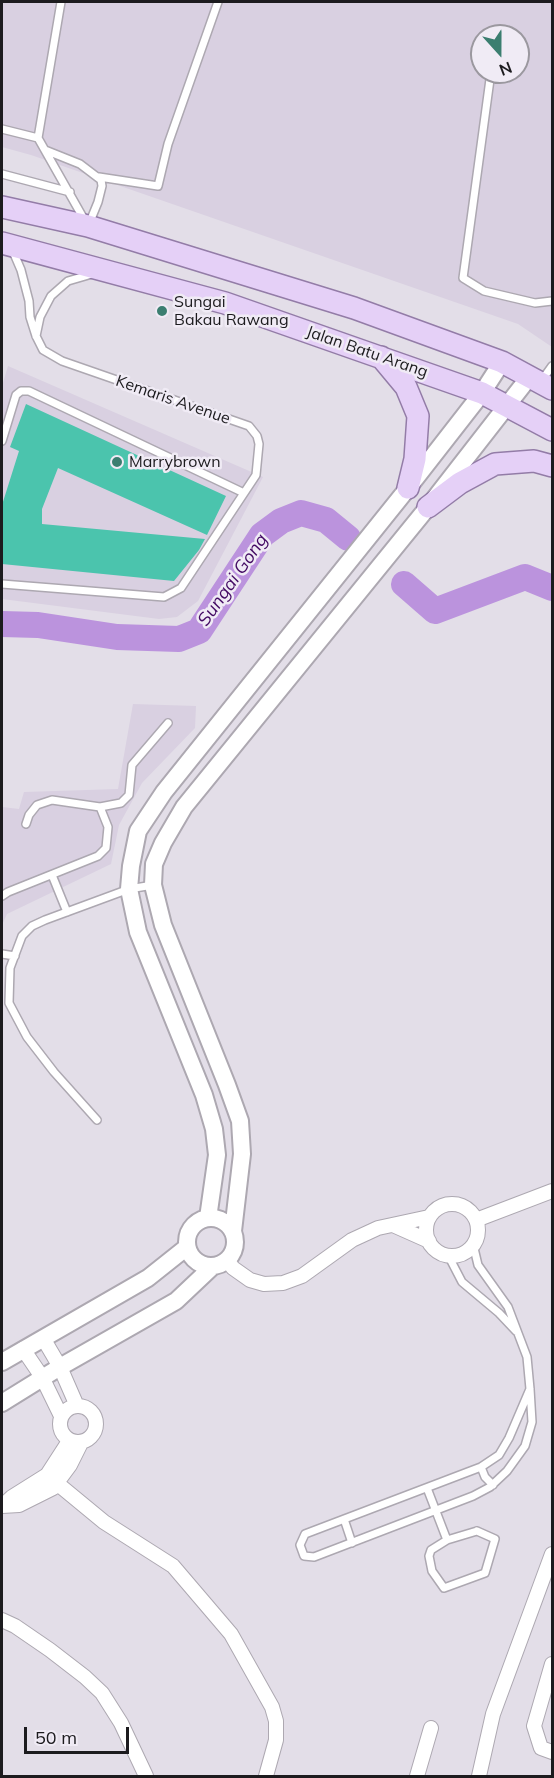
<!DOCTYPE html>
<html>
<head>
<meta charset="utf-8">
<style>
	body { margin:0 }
	#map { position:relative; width:554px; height:1778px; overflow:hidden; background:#e3dee8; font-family:Mulish,sans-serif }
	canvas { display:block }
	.frame { position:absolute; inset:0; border:3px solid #1c1b1e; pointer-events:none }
	.north { position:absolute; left:470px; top:24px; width:60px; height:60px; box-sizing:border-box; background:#f0ebf5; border:2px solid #9b989f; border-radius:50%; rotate:159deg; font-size:16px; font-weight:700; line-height:24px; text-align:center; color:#1c1b1e }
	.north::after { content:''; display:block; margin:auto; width:21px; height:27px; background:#3b7e70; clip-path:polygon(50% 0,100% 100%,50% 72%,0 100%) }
	.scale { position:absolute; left:24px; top:1727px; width:105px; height:27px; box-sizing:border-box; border:3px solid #1c1b1e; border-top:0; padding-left:8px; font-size:18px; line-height:21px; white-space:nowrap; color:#1c1b1e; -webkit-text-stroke:4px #f0ebf5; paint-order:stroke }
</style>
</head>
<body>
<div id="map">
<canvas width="554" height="1778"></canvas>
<div class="frame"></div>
<div class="north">N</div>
<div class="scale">50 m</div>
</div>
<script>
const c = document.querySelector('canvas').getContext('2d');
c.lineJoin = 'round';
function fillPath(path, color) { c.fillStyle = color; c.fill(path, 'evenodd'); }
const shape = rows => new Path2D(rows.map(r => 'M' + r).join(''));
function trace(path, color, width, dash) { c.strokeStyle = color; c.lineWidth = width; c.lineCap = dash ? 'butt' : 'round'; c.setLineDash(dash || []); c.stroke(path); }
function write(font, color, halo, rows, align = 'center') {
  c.font = font + ' Mulish,sans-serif'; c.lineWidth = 5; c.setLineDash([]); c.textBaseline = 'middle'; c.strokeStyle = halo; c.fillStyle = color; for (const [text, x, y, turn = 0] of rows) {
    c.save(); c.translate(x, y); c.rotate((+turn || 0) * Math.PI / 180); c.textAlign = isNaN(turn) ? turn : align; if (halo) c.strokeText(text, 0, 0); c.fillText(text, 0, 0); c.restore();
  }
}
fillPath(shape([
	[2,2,552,2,552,347,518,324,31,155,2,147],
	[482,36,518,36,518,72,482,72],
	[8,366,263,477,198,601,177,617,159,619,2,599,2,386],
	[133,704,196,706,195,728,142,783,119,825,111,864,7,914,2,925,2,807,19,809,24,792,118,789]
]), '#d9d0e1');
trace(shape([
	[404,584,435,611,525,577,552,588],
	[2,624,38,625,117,637,179,639,199,631,262,535,281,521,301,513,326,520,348,538]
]), '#bb93dd', 26);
fillPath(shape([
	[26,404,226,496,207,535,58,468,42,509,42,524,205,539,199,550,174,581,2,564,2,505,19,451,10,447]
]), '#4bc4ad');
const service = shape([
	[61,2,38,138,85,221],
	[491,72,463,278,484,291,535,303,552,301],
	[2,129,38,138],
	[45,150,80,164,101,180,102,186,98,202,89,224],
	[2,174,70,192],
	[99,177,158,186,168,144,218,2],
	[36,336,40,317,51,296,68,281,92,274],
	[542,380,552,366],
	[2,441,16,395,21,391,29,391,244,493],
	[2,584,164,597,181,588,256,475,259,444,257,436,249,426,62,361,43,350,36,336,30,317,29,301,21,270,12,249],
	[26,824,29,815,37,805,52,800,100,807,121,803,129,795,132,765,168,723],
	[52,875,67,912],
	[2,896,8,892,98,856,106,848,108,827,100,807],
	[2,954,15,956],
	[97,1120,54,1072,27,1037,9,1003,10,968,22,936,32,926,45,920,129,889,153,885],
	[473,1244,478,1265,508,1307,527,1357,530,1389,532,1422,525,1446,507,1471,490,1487,473,1496,314,1557,304,1556,300,1545,305,1534,481,1467,499,1455,509,1438,530,1389],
	[448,1255,462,1282,499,1313,516,1331],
	[481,1467,485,1477,493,1485],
	[427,1488,447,1540],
	[344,1519,352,1543],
	[477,1531,495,1539,485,1573,444,1588,432,1571,429,1556,431,1550,447,1540,477,1531]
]);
const minor = shape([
	'426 1230a26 26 0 1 1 52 0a26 26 0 1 1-52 0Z',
	[476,1220,552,1191],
	[393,1225,429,1241],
	[227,1260,233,1268,250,1280,264,1284,283,1283,302,1276,352,1240,378,1228,429,1217],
	[43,1338,60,1367,77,1406],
	[23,1349,42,1377,61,1416],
	'60 1424a18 18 0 1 1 36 0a18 18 0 1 1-36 0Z',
	[47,1475,104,1522,173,1566,231,1634,272,1707,276,1721,276,1740,266,1776],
	[2,1506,19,1505,53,1488,70,1465,81,1443],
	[2,1506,12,1497,47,1475,69,1441],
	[2,1620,15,1626,50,1650,85,1677,102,1693,121,1723,146,1776],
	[552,1664,534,1726,541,1748,552,1752],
	[417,1776,431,1728],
	[479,1776,493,1714,552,1554]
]);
const tertiary = shape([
	'187 1242a24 24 0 1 1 48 0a24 24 0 1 1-48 0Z',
	[208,1218,217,1155,214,1129,204,1095,138,932,129,889,131,866,138,831,164,792,408,488,482,393,502,362],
	[233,1231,242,1154,240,1121,227,1085,163,925,153,885,154,864,163,843,184,807,428,507,530,376],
	[2,1362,148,1278,187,1247],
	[2,1403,60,1367,176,1301,212,1267]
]);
const primary = shape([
	[2,207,88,226,354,308,502,362,552,389],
	[2,243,225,303,482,393,552,430],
	[381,357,406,387,418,416,415,459,408,488],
	[428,507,460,483,495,464,534,461,552,466]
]);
trace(service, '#ada8b1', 10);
trace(minor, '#ada8b1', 16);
trace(tertiary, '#ada8b1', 20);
trace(primary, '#937ca7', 24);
trace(service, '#fff', 7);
trace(minor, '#fff', 14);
trace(tertiary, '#fff', 16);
trace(primary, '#e5d0f7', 21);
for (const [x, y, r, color] of [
	[162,311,6,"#3b7e70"],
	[117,462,6,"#3b7e70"]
]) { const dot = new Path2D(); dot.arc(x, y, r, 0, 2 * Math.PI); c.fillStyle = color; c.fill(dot); trace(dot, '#f0ebf5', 2); }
write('16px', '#1c1b1e', '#f0ebf5', [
	["Sungai",174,302],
	["Bakau Rawang",174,320],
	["Marrybrown",129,462]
], 'left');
write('16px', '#1c1b1e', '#f0ebf5', [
	["Jalan Batu Arang",367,352,19],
	["Kemaris Avenue",173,400,19]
]);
write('italic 18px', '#440b64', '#f0ebf5', [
	["Sungai Gong",233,580,-55]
]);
</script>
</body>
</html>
